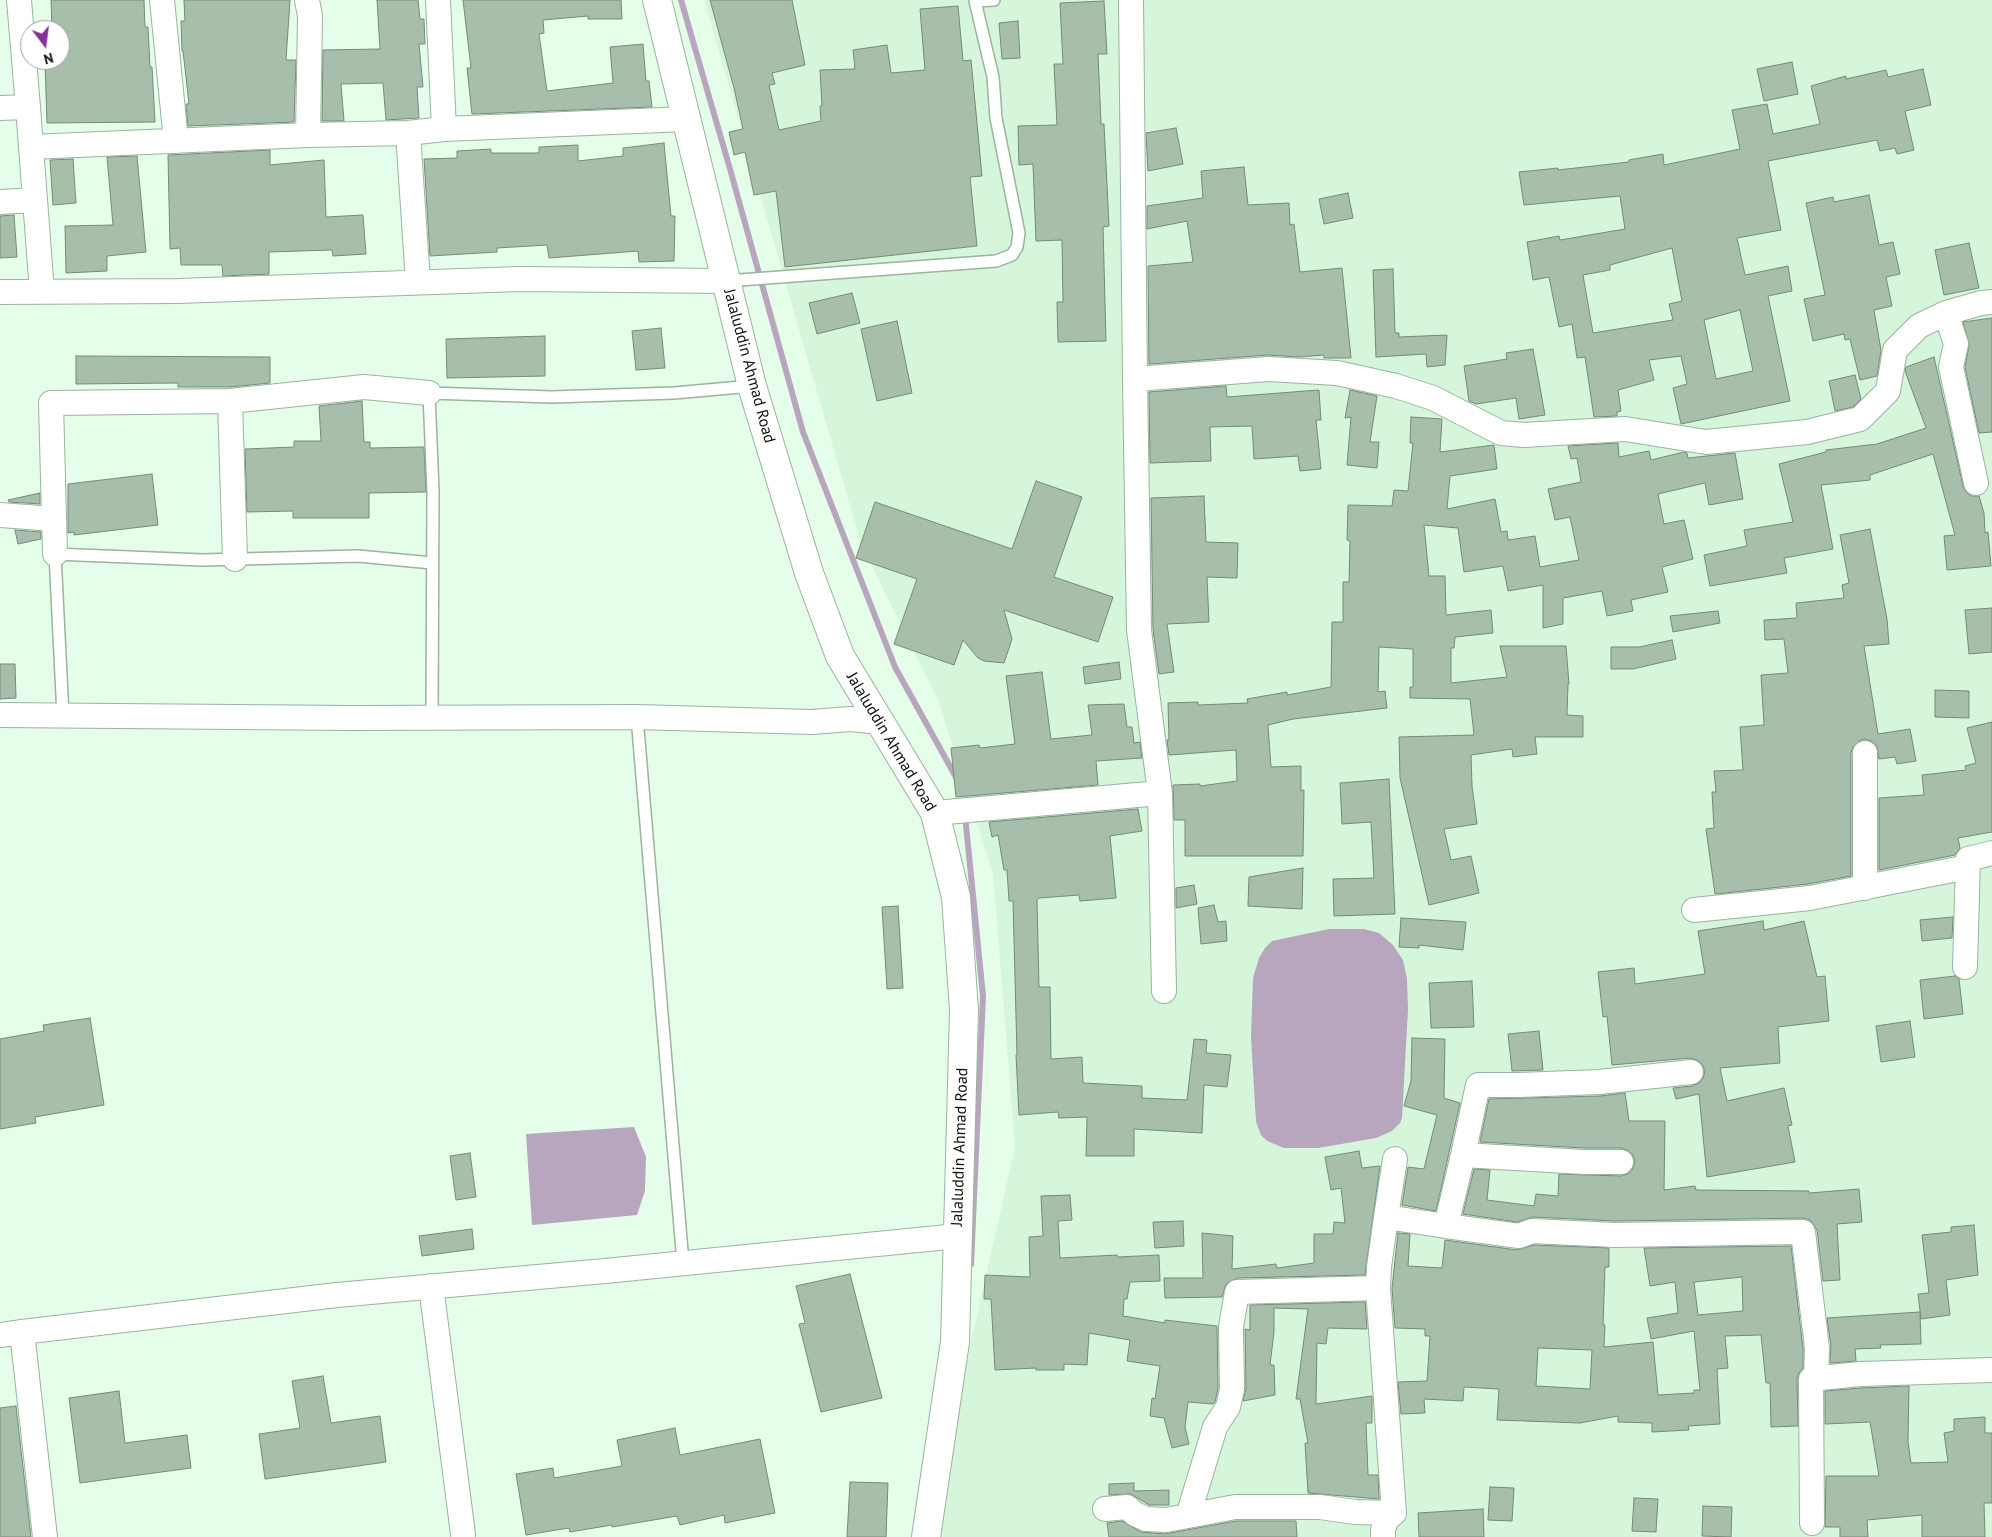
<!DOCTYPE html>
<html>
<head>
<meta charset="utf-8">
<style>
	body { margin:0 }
	#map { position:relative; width:1992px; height:1537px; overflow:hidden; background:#e5fee9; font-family:"PT Sans",sans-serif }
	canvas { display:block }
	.north { position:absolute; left:20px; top:20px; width:50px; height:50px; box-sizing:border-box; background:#fff; border:1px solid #9ea19e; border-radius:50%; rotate:165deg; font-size:14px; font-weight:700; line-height:20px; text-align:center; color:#0c150d }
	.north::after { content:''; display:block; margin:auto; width:18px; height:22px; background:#87319f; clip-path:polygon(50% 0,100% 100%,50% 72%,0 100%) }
</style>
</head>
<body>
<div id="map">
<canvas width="1992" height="1537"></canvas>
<div class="north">N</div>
</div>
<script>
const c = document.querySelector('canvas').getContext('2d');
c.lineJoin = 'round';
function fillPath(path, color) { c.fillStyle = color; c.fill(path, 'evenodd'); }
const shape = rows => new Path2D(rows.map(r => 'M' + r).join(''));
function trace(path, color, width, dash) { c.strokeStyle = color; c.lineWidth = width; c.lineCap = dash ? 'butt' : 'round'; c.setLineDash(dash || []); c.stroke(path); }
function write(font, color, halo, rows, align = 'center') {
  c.font = font + ' "PT Sans",sans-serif'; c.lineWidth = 5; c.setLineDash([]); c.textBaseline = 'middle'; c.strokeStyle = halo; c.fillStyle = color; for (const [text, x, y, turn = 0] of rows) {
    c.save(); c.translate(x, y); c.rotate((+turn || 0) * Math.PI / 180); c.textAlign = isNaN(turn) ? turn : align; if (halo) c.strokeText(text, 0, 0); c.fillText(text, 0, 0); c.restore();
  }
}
fillPath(shape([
	[704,0,1992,0,1992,1537,927,1537,1015,1147,993,874,938,700,861,544]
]), '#d5f6db');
fillPath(shape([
	[1329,929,1364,929,1379,933,1393,945,1403,960,1407,978,1408,1010,1402,1118,1400,1123,1392,1131,1376,1138,1318,1148,1284,1148,1267,1141,1261,1135,1256,1122,1251,1037,1253,978,1259,958,1265,948,1272,941],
	[634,1127,646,1157,645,1191,637,1215,532,1225,526,1134]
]), '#b8a5be');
trace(shape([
	[681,0,730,169,803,432,895,667,957,779],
	[965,815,983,996,971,1264]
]), '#b8a5be', 6);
const building = shape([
	[51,0,144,0,145,27,148,27,150,67,152,67,155,122,47,123,45,63,60,63,60,30,52,30,51,0],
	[184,0,290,0,286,60,296,60,294,122,188,126,186,104,189,104,183,51,182,51,181,21,185,21,184,0],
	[377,0,418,0,420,19,424,19,425,44,419,44,423,87,417,87,419,118,386,120,383,83,341,84,344,121,322,121,323,50,380,49,377,0],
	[463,0,621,0,622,19,588,19,588,16,543,20,544,33,539,34,547,91,613,83,610,47,643,44,646,81,649,81,652,107,472,114,467,68,471,68,463,0],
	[710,0,792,0,805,65,772,73,775,84,769,85,779,130,821,121,820,106,822,106,820,70,855,69,853,50,887,45,891,73,925,70,920,9,958,6,963,61,971,60,982,176,970,177,977,246,785,267,776,191,754,195,745,152,734,155,729,132,743,129,734,88,710,0],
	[1104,1,1107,54,1098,54,1101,124,1104,124,1109,226,1103,227,1106,341,1058,342,1057,302,1063,302,1062,240,1036,241,1033,164,1019,165,1018,126,1057,125,1054,64,1063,64,1060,3,1104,1],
	[1018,21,1020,58,1002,59,999,23,1018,21],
	[1792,62,1798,94,1764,101,1757,69,1792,62],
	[1923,69,1931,105,1905,111,1914,150,1897,154,1895,148,1880,151,1877,140,1768,161,1781,230,1737,238,1745,275,1788,266,1792,291,1768,296,1790,401,1681,424,1673,388,1687,384,1681,356,1649,360,1654,380,1618,390,1621,411,1617,412,1617,416,1594,417,1585,357,1577,358,1572,324,1559,327,1549,277,1533,280,1527,242,1559,236,1560,240,1625,229,1620,196,1524,205,1519,172,1558,168,1558,170,1629,162,1629,160,1663,154,1664,165,1740,149,1732,110,1767,104,1773,134,1820,124,1811,86,1846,76,1846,79,1886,70,1888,77,1923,69],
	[1672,248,1682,301,1669,304,1673,320,1593,333,1583,275,1610,270,1610,265,1672,248],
	[1740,310,1753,371,1716,379,1704,320,1740,310],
	[1176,128,1183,164,1148,171,1146,133,1176,128],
	[664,143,671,216,675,216,674,261,639,262,638,251,549,258,547,245,497,248,497,252,430,256,424,159,457,158,457,151,491,149,491,153,539,153,539,147,578,145,578,161,623,156,623,148,664,143],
	[270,150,270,165,324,160,326,217,363,215,366,254,333,256,332,250,269,252,269,274,223,276,222,265,181,265,180,248,170,249,168,155,270,150],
	[137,156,146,252,107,256,107,271,66,273,65,226,113,225,107,157,137,156],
	[73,159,76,203,53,205,50,160,73,159],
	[1244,167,1248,205,1289,203,1290,225,1294,224,1300,272,1342,268,1351,358,1324,358,1324,355,1299,357,1268,355,1149,364,1148,266,1193,262,1187,221,1147,229,1147,206,1203,198,1201,171,1244,167],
	[1348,193,1353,218,1324,224,1319,199,1348,193],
	[1869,195,1879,245,1893,242,1900,274,1886,277,1892,306,1874,310,1881,350,1877,376,1860,380,1850,339,1845,340,1844,334,1813,341,1804,299,1825,295,1806,203,1833,197,1834,202,1869,195],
	[14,215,17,257,0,258,0,216,14,215],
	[1969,243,1979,288,1944,295,1935,250,1969,243],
	[1393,269,1395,333,1399,333,1399,337,1447,335,1445,365,1427,367,1426,354,1376,357,1373,270,1393,269],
	[852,293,860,323,817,334,809,303,852,293],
	[1992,318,1992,432,1979,433,1965,367,1969,346,1963,322,1992,318],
	[897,321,912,393,877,401,861,329,897,321],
	[661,328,665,368,636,370,632,331,661,328],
	[545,336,545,376,447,378,446,339,545,336],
	[1533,349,1545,415,1519,419,1516,398,1476,404,1469,401,1464,366,1507,359,1506,353,1533,349],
	[76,356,270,357,270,383,230,387,178,387,178,383,76,384,76,356],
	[1934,357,1963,486,1966,492,1971,496,1979,496,1984,513,1985,533,1988,532,1991,566,1947,570,1944,536,1955,535,1933,454,1870,475,1870,480,1821,485,1833,549,1784,558,1787,573,1710,586,1704,555,1747,546,1744,530,1793,522,1779,464,1826,452,1826,450,1877,444,1926,428,1905,371,1906,367,1934,357],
	[1855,375,1861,399,1853,407,1835,411,1829,381,1855,375],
	[1226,386,1227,397,1319,390,1321,420,1316,420,1321,469,1300,471,1298,456,1254,459,1252,426,1210,427,1211,461,1150,463,1149,392,1226,386],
	[1350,390,1377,396,1370,442,1379,442,1377,468,1347,465,1351,417,1345,418,1350,390],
	[362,401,364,442,370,442,370,448,424,447,426,492,369,493,369,518,293,518,293,511,247,512,245,449,294,447,294,441,321,441,319,406,362,401],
	[1411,417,1442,419,1440,452,1494,445,1497,469,1450,476,1447,509,1495,499,1501,532,1507,531,1508,540,1535,536,1540,567,1579,560,1570,517,1555,520,1548,489,1581,482,1577,458,1571,459,1568,446,1618,443,1619,457,1649,451,1651,460,1684,452,1687,453,1688,458,1735,453,1743,499,1709,505,1705,483,1658,494,1664,524,1684,520,1693,559,1662,567,1668,592,1631,600,1633,611,1607,616,1602,591,1563,598,1563,624,1543,628,1543,585,1508,591,1503,566,1464,572,1458,528,1424,525,1429,576,1445,576,1446,615,1491,610,1493,633,1455,637,1454,648,1451,648,1451,683,1507,677,1500,646,1566,646,1569,684,1568,684,1567,715,1583,716,1583,737,1535,737,1537,754,1513,757,1512,749,1471,755,1472,786,1477,824,1444,829,1451,860,1471,856,1479,893,1429,905,1400,778,1399,737,1474,735,1470,699,1410,698,1410,687,1413,687,1413,649,1379,647,1378,692,1385,691,1387,708,1293,719,1268,725,1271,767,1301,766,1301,791,1304,790,1303,856,1185,856,1185,820,1174,820,1173,785,1200,784,1200,786,1237,781,1236,750,1169,755,1167,740,1169,740,1168,703,1198,702,1198,705,1248,703,1247,699,1287,692,1287,695,1331,687,1332,622,1343,622,1343,582,1349,582,1350,541,1347,540,1348,505,1392,506,1394,490,1408,491,1413,443,1410,443,1411,417],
	[152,474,158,525,74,535,74,532,68,533,68,484,152,474],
	[1036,481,1082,497,1054,577,1113,597,1098,642,1004,610,1012,639,1004,663,984,661,978,658,963,640,954,665,894,644,917,579,856,558,875,502,1012,549,1036,481],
	[40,493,40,504,9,502,8,500,40,493],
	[1204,496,1206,542,1238,543,1237,578,1207,577,1209,622,1167,624,1174,672,1159,674,1153,629,1151,498,1204,496],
	[1870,529,1887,619,1889,644,1864,646,1878,734,1910,729,1916,761,1897,764,1895,757,1879,759,1877,746,1871,741,1865,739,1859,741,1853,747,1851,753,1851,876,1808,884,1715,894,1706,829,1714,828,1712,792,1716,792,1714,771,1743,770,1740,727,1764,725,1761,675,1788,673,1784,639,1765,640,1764,620,1797,618,1796,603,1844,598,1842,585,1849,583,1840,535,1870,529],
	[15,530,41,532,41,539,18,544,15,530],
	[1992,608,1992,652,1969,654,1965,610,1992,608],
	[1718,611,1720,623,1673,632,1670,616,1718,611],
	[1672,640,1676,659,1633,669,1611,669,1611,647,1639,647,1672,640],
	[1119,662,1121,679,1085,684,1083,667,1119,662],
	[0,664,15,664,16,698,0,699,0,664],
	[1042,672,1051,739,1092,735,1088,705,1124,704,1127,727,1132,727,1134,743,1140,742,1142,758,1096,761,1098,785,956,797,951,748,979,745,980,748,1015,744,1006,676,1042,672],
	[1935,690,1969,691,1969,718,1935,717,1935,690],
	[1992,722,1992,832,1958,838,1960,848,1955,855,1879,870,1879,798,1924,795,1922,775,1966,770,1965,766,1976,763,1967,728,1992,722],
	[1389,779,1395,914,1334,916,1333,879,1374,878,1371,822,1342,824,1340,783,1389,779],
	[1138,809,1142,831,1110,836,1116,898,1080,901,1079,895,1039,898,1037,900,1039,987,1050,987,1051,1059,1082,1057,1083,1083,1142,1086,1142,1098,1187,1100,1194,1039,1207,1040,1206,1053,1231,1055,1227,1087,1204,1085,1202,1133,1134,1129,1134,1156,1086,1156,1087,1117,1059,1118,1058,1112,1019,1115,1016,1055,1017,1055,1013,901,1009,901,1007,870,1004,870,998,835,992,837,989,822,1138,809],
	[1303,868,1302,909,1248,906,1249,877,1303,868],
	[1194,885,1197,904,1176,908,1176,888,1194,885],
	[1214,905,1218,922,1226,921,1227,941,1201,944,1198,908,1214,905],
	[898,906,903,988,887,989,882,907,898,906],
	[1953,917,1952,938,1922,941,1920,920,1953,917],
	[1401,918,1466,922,1463,950,1419,945,1419,948,1399,947,1401,918],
	[1763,921,1764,930,1804,921,1817,977,1825,976,1829,1021,1778,1027,1780,1063,1720,1068,1727,1101,1784,1088,1792,1125,1788,1126,1795,1162,1707,1177,1699,1094,1676,1099,1673,1088,1692,1086,1699,1083,1703,1078,1705,1071,1702,1064,1697,1060,1690,1058,1612,1065,1607,1016,1603,1017,1598,972,1634,968,1635,984,1705,974,1698,931,1763,921],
	[1955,976,1959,979,1963,1014,1924,1019,1920,980,1955,976],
	[1472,981,1474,1027,1431,1028,1429,983,1472,981],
	[90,1018,104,1105,35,1117,36,1123,0,1129,0,1039,44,1031,43,1025,90,1018],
	[1910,1021,1915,1057,1881,1062,1876,1026,1910,1021],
	[1539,1031,1543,1070,1512,1071,1508,1034,1539,1031],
	[1412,1038,1445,1039,1444,1098,1460,1103,1436,1211,1402,1205,1408,1167,1424,1169,1437,1115,1404,1106,1411,1081,1412,1038],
	[1625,1093,1629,1121,1665,1121,1664,1190,1695,1186,1696,1190,1809,1191,1809,1193,1859,1189,1862,1222,1837,1224,1840,1280,1823,1281,1817,1230,1810,1220,1803,1218,1615,1221,1533,1217,1517,1222,1463,1214,1474,1169,1490,1170,1487,1200,1534,1206,1536,1194,1558,1196,1559,1174,1621,1176,1628,1174,1633,1168,1635,1162,1633,1155,1627,1150,1621,1148,1584,1148,1480,1142,1489,1099,1600,1096,1625,1093],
	[1359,1151,1362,1168,1380,1166,1365,1275,1237,1278,1226,1284,1222,1297,1165,1298,1164,1278,1203,1278,1202,1233,1233,1236,1232,1269,1276,1264,1277,1268,1314,1263,1314,1234,1333,1234,1334,1222,1345,1223,1341,1188,1331,1190,1325,1157,1359,1151],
	[470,1153,476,1197,456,1200,450,1156,470,1153],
	[1070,1195,1072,1220,1058,1221,1060,1258,1117,1255,1118,1257,1159,1255,1160,1281,1130,1282,1127,1299,1124,1299,1123,1316,1165,1323,1165,1320,1217,1326,1218,1388,1215,1402,1213,1404,1188,1402,1185,1427,1189,1444,1172,1448,1164,1418,1150,1416,1152,1398,1155,1399,1160,1366,1127,1361,1130,1340,1089,1333,1087,1365,1064,1364,1064,1370,1036,1370,1036,1368,995,1370,991,1299,984,1299,985,1275,1030,1277,1029,1237,1043,1236,1041,1196,1070,1195],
	[1183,1221,1184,1246,1155,1248,1153,1222,1183,1221],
	[1974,1225,1978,1275,1946,1280,1950,1315,1921,1319,1918,1294,1929,1293,1922,1235,1951,1232,1951,1227,1974,1225],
	[472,1229,474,1249,422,1256,419,1236,472,1229],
	[1398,1233,1410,1234,1408,1266,1442,1268,1445,1240,1517,1250,1534,1245,1609,1248,1609,1267,1605,1267,1603,1325,1605,1325,1604,1347,1653,1342,1658,1395,1694,1393,1694,1390,1700,1390,1694,1331,1651,1339,1647,1318,1678,1313,1675,1282,1650,1286,1644,1248,1791,1246,1803,1349,1803,1368,1799,1373,1797,1379,1798,1426,1771,1427,1770,1383,1766,1383,1761,1335,1725,1336,1728,1368,1717,1369,1720,1424,1688,1426,1689,1430,1652,1432,1652,1423,1618,1422,1618,1416,1580,1423,1497,1420,1499,1389,1464,1387,1463,1401,1424,1399,1425,1413,1401,1414,1398,1382,1427,1381,1430,1336,1425,1336,1425,1329,1395,1328,1392,1288,1398,1233],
	[1742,1277,1743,1311,1698,1315,1694,1282,1742,1277],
	[1538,1348,1592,1350,1590,1389,1536,1386,1538,1348],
	[850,1274,882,1398,821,1412,799,1324,805,1323,796,1286,850,1274],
	[1365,1302,1367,1329,1328,1328,1326,1344,1317,1343,1316,1404,1372,1396,1372,1423,1366,1423,1368,1475,1378,1475,1379,1499,1308,1493,1305,1443,1308,1443,1300,1399,1296,1399,1308,1309,1274,1308,1274,1332,1270,1365,1274,1365,1275,1395,1243,1401,1246,1389,1245,1329,1250,1330,1250,1305,1365,1302],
	[1920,1312,1921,1344,1880,1345,1881,1348,1855,1349,1856,1361,1830,1363,1831,1346,1827,1318,1920,1312],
	[323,1376,331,1423,380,1416,386,1462,265,1479,259,1434,300,1428,292,1381,323,1376],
	[1909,1386,1908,1442,1911,1463,1948,1462,1944,1433,1954,1431,1954,1419,1985,1417,1985,1433,1992,1433,1992,1503,1984,1503,1985,1537,1922,1537,1922,1515,1867,1520,1868,1537,1840,1537,1840,1527,1825,1527,1826,1476,1879,1476,1870,1422,1825,1424,1825,1391,1861,1388,1909,1386],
	[119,1391,125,1443,187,1435,191,1468,80,1483,69,1398,119,1391],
	[16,1406,31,1537,0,1537,0,1408,16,1406],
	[675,1428,680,1455,760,1439,775,1513,725,1523,724,1515,680,1525,677,1516,612,1527,612,1525,570,1532,569,1528,526,1535,516,1474,553,1468,554,1478,622,1466,617,1440,675,1428],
	[850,1482,888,1483,886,1537,847,1537,850,1482],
	[1134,1483,1134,1491,1169,1490,1169,1505,1149,1505,1131,1494,1109,1495,1109,1484,1134,1483],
	[1490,1487,1514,1488,1512,1521,1488,1520,1490,1487],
	[1634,1498,1658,1499,1656,1532,1632,1531,1634,1498],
	[1703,1506,1732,1507,1731,1537,1702,1536,1703,1506],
	[1483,1509,1484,1537,1419,1537,1418,1513,1483,1509],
	[1122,1521,1141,1532,1165,1534,1236,1521,1296,1521,1297,1537,1109,1537,1107,1523,1122,1521]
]);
fillPath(building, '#a6beaa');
trace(building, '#748b78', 1);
const lane = shape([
	[726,281,996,261,1012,255,1017,247,1019,233,996,118,993,77,975,1,994,0],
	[63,716,55,554,202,560,358,556,432,563],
	[432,717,433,491,429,393,552,397,674,393,752,386],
	[637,717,683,1263]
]);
const street = shape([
	[19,0,28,107],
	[162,0,176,141],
	[307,0,310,16,308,135],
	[438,0,444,129],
	[1131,0,1135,379,1139,630,1160,793,1164,991],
	[0,108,28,107,31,147,308,135,408,133,444,129,686,119],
	[408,133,418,282],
	[31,147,42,292],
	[0,202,35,200],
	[0,292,178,291,519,279,726,281],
	[1946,313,1956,344,1951,367,1976,483],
	[1135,379,1269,369,1337,373,1396,386,1433,398,1501,433,1524,435,1625,429,1706,442,1807,432,1860,419,1888,391,1895,350,1919,326,1946,313,1981,303,1992,302],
	[230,401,364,387,429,393],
	[0,515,54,519],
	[55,554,51,403,230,401,235,559],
	[0,715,352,718,637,717,811,722,851,719,880,722],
	[935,813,1160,793],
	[1865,888,1865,753],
	[1694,910,1810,898,1968,867],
	[1965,967,1968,859,1992,853],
	[1463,1155,1446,1226,1519,1236,1532,1231,1615,1235,1803,1232,1817,1348,1816,1379],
	[1621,1162,1584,1162,1463,1155,1478,1085,1519,1085,1599,1082,1691,1072],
	[1386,1217,1395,1159],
	[431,1286,463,1534],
	[1378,1288,1237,1292,1231,1327,1232,1389,1228,1407,1215,1427,1188,1516,1235,1507,1320,1507,1355,1512,1394,1513],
	[22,1332,337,1295,605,1271,958,1236],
	[0,1335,22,1332,45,1537],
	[1105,1509,1127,1507,1135,1514,1146,1519,1166,1520,1188,1516],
	[1812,1523,1811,1379,1860,1374,1992,1370],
	[1383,1537,1383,1530,1386,1520,1394,1513,1378,1288,1379,1267,1386,1217,1446,1226]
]);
const secondary = shape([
	[657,0,752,386,809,573,840,656,935,813,956,897,964,1010,955,1342,926,1537]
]);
trace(lane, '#9bb39f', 14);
trace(street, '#9bb39f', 26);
trace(secondary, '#9bb39f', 30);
trace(lane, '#fff', 11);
trace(street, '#fff', 24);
trace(secondary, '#fff', 28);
write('16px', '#0c150d', '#fff', [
	["Jalaluddin Ahmad Road",749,366,75],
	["Jalaluddin Ahmad Road",891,742,59],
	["Jalaluddin Ahmad Road",960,1147,-88]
]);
</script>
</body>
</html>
